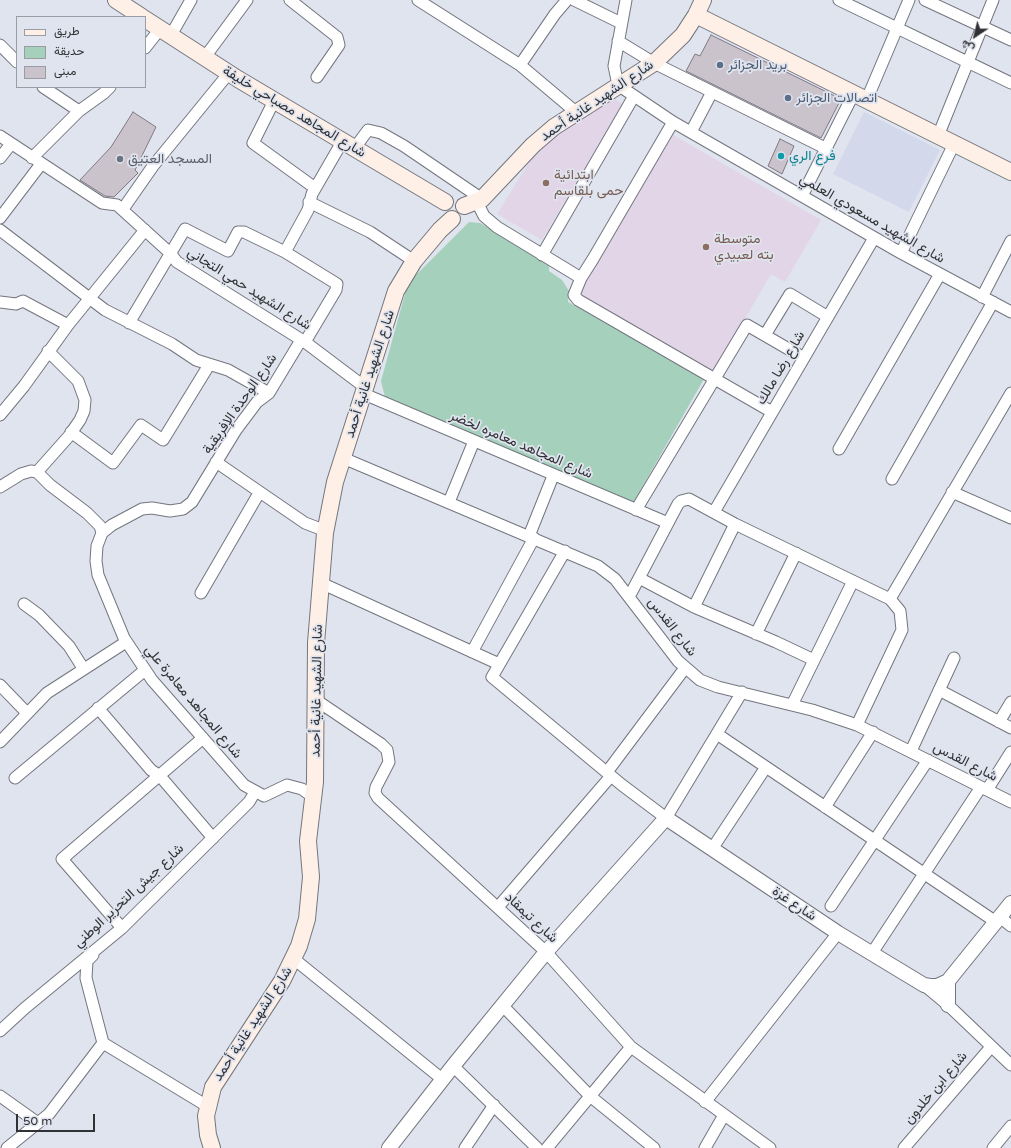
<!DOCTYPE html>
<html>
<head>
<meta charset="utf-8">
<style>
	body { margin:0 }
	#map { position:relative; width:1011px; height:1148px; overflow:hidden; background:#e0e4ee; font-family:"Varela Round",Vazirmatn,sans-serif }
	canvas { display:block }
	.legend { position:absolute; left:16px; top:16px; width:130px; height:72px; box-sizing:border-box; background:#e0e4ee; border:1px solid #9a9da4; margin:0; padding:5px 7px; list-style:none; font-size:12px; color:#313236 }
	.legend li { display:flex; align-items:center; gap:8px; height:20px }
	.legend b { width:20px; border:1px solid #9a9da4 }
	.north { position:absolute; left:955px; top:16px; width:40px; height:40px; -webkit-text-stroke:3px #e0e4ee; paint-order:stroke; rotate:215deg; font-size:11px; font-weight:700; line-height:16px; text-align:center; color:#313236 }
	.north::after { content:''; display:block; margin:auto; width:14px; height:18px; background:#313236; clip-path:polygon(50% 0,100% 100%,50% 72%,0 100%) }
	.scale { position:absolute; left:16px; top:1114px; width:79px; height:18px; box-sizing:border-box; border:2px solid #313236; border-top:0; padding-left:5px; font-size:12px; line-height:14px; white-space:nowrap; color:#313236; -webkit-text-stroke:3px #e0e4ee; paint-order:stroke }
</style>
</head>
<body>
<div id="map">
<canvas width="1011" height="1148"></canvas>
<ul class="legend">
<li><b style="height:5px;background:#fef0e6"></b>طريق</li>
<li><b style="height:11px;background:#a5d0bb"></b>حديقة</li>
<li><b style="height:11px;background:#cac3cc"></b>مبنى</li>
</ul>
<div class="north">ش</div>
<div class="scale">50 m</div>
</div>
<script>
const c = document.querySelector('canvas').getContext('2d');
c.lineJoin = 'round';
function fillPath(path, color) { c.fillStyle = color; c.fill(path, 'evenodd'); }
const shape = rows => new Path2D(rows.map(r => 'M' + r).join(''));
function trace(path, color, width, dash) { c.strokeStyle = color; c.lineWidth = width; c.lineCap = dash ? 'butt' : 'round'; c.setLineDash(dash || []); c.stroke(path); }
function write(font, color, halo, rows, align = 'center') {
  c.font = font + ' "Varela Round",Vazirmatn,sans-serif'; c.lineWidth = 3.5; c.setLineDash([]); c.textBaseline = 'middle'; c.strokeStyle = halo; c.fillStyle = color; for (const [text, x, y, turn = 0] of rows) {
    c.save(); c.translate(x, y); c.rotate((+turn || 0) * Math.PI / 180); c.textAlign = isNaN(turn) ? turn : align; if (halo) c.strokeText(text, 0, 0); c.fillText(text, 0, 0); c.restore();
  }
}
fillPath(shape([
	[864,112,940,150,909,212,833,174]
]), '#d3d9ea');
fillPath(shape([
	[614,98,622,104,542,240,497,214,535,153,544,144],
	[673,135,821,220,785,282,771,274,714,372,579,294]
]), '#e2d5e8');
fillPath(shape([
	[469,222,480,223,549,263,549,271,562,280,569,291,568,302,704,379,633,503,385,397,381,381,408,283]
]), '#a5d0bb');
const building = shape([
	[711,35,841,99,821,138,686,71,695,54,700,56,711,35],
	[133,112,156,127,135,170,138,173,114,197,105,196,80,180,111,147,133,112],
	[780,139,794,146,782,174,768,166,780,139]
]);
fillPath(building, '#cac3cc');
trace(building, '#7f7981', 1);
const minor = shape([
	[290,0,337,37,339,45,317,77],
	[418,0,520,65,577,113],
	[574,0,621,23],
	[626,0,614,66,618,85,673,122,802,196,901,253,1011,312],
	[839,0,1011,83],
	[925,0,1011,40],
	[171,35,191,0],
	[618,41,654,63,827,149],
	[0,45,17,62],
	[145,48,160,29],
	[205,57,247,0],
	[520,65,555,14,567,0],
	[43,87,79,111],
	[867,99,909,0],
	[274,101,253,143,315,188],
	[691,132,712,92],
	[0,136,102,203,117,205,170,253,177,262,305,342,366,388],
	[938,136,993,0],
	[354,149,368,130,381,133,404,146,482,199],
	[0,158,11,144],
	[32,158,79,111,104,93,110,87],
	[802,196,854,93],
	[309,202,370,232,414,261],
	[477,202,484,216,497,227,581,278,593,259,673,122],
	[123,209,153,166,229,73],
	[0,218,41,164],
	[0,230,105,310,172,344,196,360,228,370,269,393],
	[285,252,308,210,312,194,342,142],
	[901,253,954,144],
	[542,255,634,96],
	[581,278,574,295,578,300,772,412],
	[982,297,1011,241],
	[0,302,16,304,23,301,68,325],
	[129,323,185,229,228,251,238,232,244,232,285,252,337,284,336,290,305,342],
	[765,335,790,294,828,317],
	[364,394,668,523],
	[0,415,24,386,68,325,145,230],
	[71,432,113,463,141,425,163,440,209,365],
	[839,449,940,274],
	[343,458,598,566,615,579,678,661,700,680,718,687,812,710,857,725,1011,802],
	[216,462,305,523,326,531],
	[37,472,50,485,87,513,100,526,102,533,97,546,96,561,98,575,124,638,152,680,244,785,264,796,287,785,302,789,313,797],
	[892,479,993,302],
	[0,487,21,474,31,471,37,472,69,436,80,420,84,411,85,400,78,381,48,351],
	[952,492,1011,518],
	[449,502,474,441],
	[636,510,747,325,804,358],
	[714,512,874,238],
	[102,533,112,525,142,509,152,508,170,511,183,509,192,502,236,430,257,402,269,393,301,340],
	[529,536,553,476],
	[565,551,492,677,622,785,666,818,742,692],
	[639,578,694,607,776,642,814,660],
	[321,583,499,664],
	[201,593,259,493],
	[629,597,678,504,681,501,689,499,735,524,890,599,900,611,902,630,857,725],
	[890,599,1011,393],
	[24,604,39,615,69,646,83,668],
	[694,607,735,524],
	[756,634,796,553],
	[472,652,534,538],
	[0,685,27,713],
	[939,690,1011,728],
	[316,700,381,744,387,750,389,762,376,787,375,793,378,798,546,952,631,1047,770,1148],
	[792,705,853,581],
	[98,708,151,770,160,776,213,838],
	[999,722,1011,702],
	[717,734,996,922],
	[0,742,47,693,126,642],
	[911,751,954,658],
	[607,772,685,668],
	[15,778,145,670],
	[987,790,1011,752],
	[825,807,873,732],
	[712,849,766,767],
	[831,906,928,760],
	[498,907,611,776],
	[1000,917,1011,926],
	[122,928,62,859,203,738],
	[872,953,981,787],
	[93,955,87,961,86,978,103,1043,207,1106],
	[294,959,442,1079],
	[924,985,948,1005,1011,1065],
	[502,1005,590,1096,654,1148],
	[0,1031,25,1008,122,928,249,802,255,792],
	[453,1066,537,1148],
	[0,1096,38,1123],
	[705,1102,838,933],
	[7,1148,49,1114,103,1043],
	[465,1148,494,1105],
	[547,1148,631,1047],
	[705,1148,724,1115],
	[904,1148,991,1047],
	[993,1148,1011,1126]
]);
const tertiary = shape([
	[948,981,948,1005],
	[389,1148,453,1066,546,952,666,818,838,933,924,985,930,986,937,986,948,981,1011,903]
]);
const secondary = shape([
	[116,0,142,17],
	[696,15,1011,172],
	[145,19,238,79,445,202],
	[464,206,482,199,533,145,554,127,654,63,683,35,696,15,703,0],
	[212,1148,208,1135,206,1116,213,1087,282,981,299,946,307,919,311,877,308,841,315,782,316,643,325,533,335,482,396,291,414,261,440,230,452,219]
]);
trace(minor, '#73767f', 13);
trace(tertiary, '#73767f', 16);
trace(secondary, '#73767f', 18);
trace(minor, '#fff', 11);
trace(tertiary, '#fff', 14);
trace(secondary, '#fef0e6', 16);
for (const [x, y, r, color] of [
	[720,65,4,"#5c6f8a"],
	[788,98,4,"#5c6f8a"],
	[781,156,4,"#0f9aa8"],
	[120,159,4,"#6b7280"],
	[546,183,4,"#8d6e63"],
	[706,247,4,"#8d6e63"]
]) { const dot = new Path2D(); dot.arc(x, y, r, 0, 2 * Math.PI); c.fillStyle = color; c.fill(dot); trace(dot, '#e0e4ee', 1.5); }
write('14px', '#4e5e75', '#e0e4ee', [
	["بريد الجزائر",728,65],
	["اتصالات الجزائر",796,98]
], 'left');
write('14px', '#313236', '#e0e4ee', [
	["شارع الشهيد غانية أحمد",597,101,-34],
	["شارع المجاهد مصباحي خليفة",294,112,31],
	["شارع الشهيد مسعودي العلمي",872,219,30],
	["شارع الشهيد حمي التجاني",249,289,32],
	["شارع رضا مالك",781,368,-60],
	["شارع الشهيد غانية أحمد",370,374,-72],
	["شارع الوحدة الإفريقية",240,404,-55],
	["شارع المجاهد معامره لخضر",521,445,23],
	["شارع القدس",672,627,52],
	["شارع الشهيد غانية أحمد",317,691,-89],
	["شارع المجاهد معامرة علي",193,702,50],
	["شارع القدس",965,762,27],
	["شارع جيش التحرير الوطني",129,896,-43],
	["شارع غزة",794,904,34],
	["شارع تيمقاد",531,918,43],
	["شارع الشهيد غانية أحمد",253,1024,-57],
	["شارع ابن خلدون",936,1088,-50]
]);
write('14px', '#0d838f', '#e0e4ee', [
	["فرع الري",789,156]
], 'left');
write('14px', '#5b616d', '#e0e4ee', [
	["المسجد العتيق",128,159]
], 'left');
write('14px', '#785e54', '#e0e4ee', [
	["ابتدائية",554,175],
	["حمى بلقاسم",554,191],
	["متوسطة",714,239],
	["بته لعبيدي",714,255]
], 'left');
</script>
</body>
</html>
